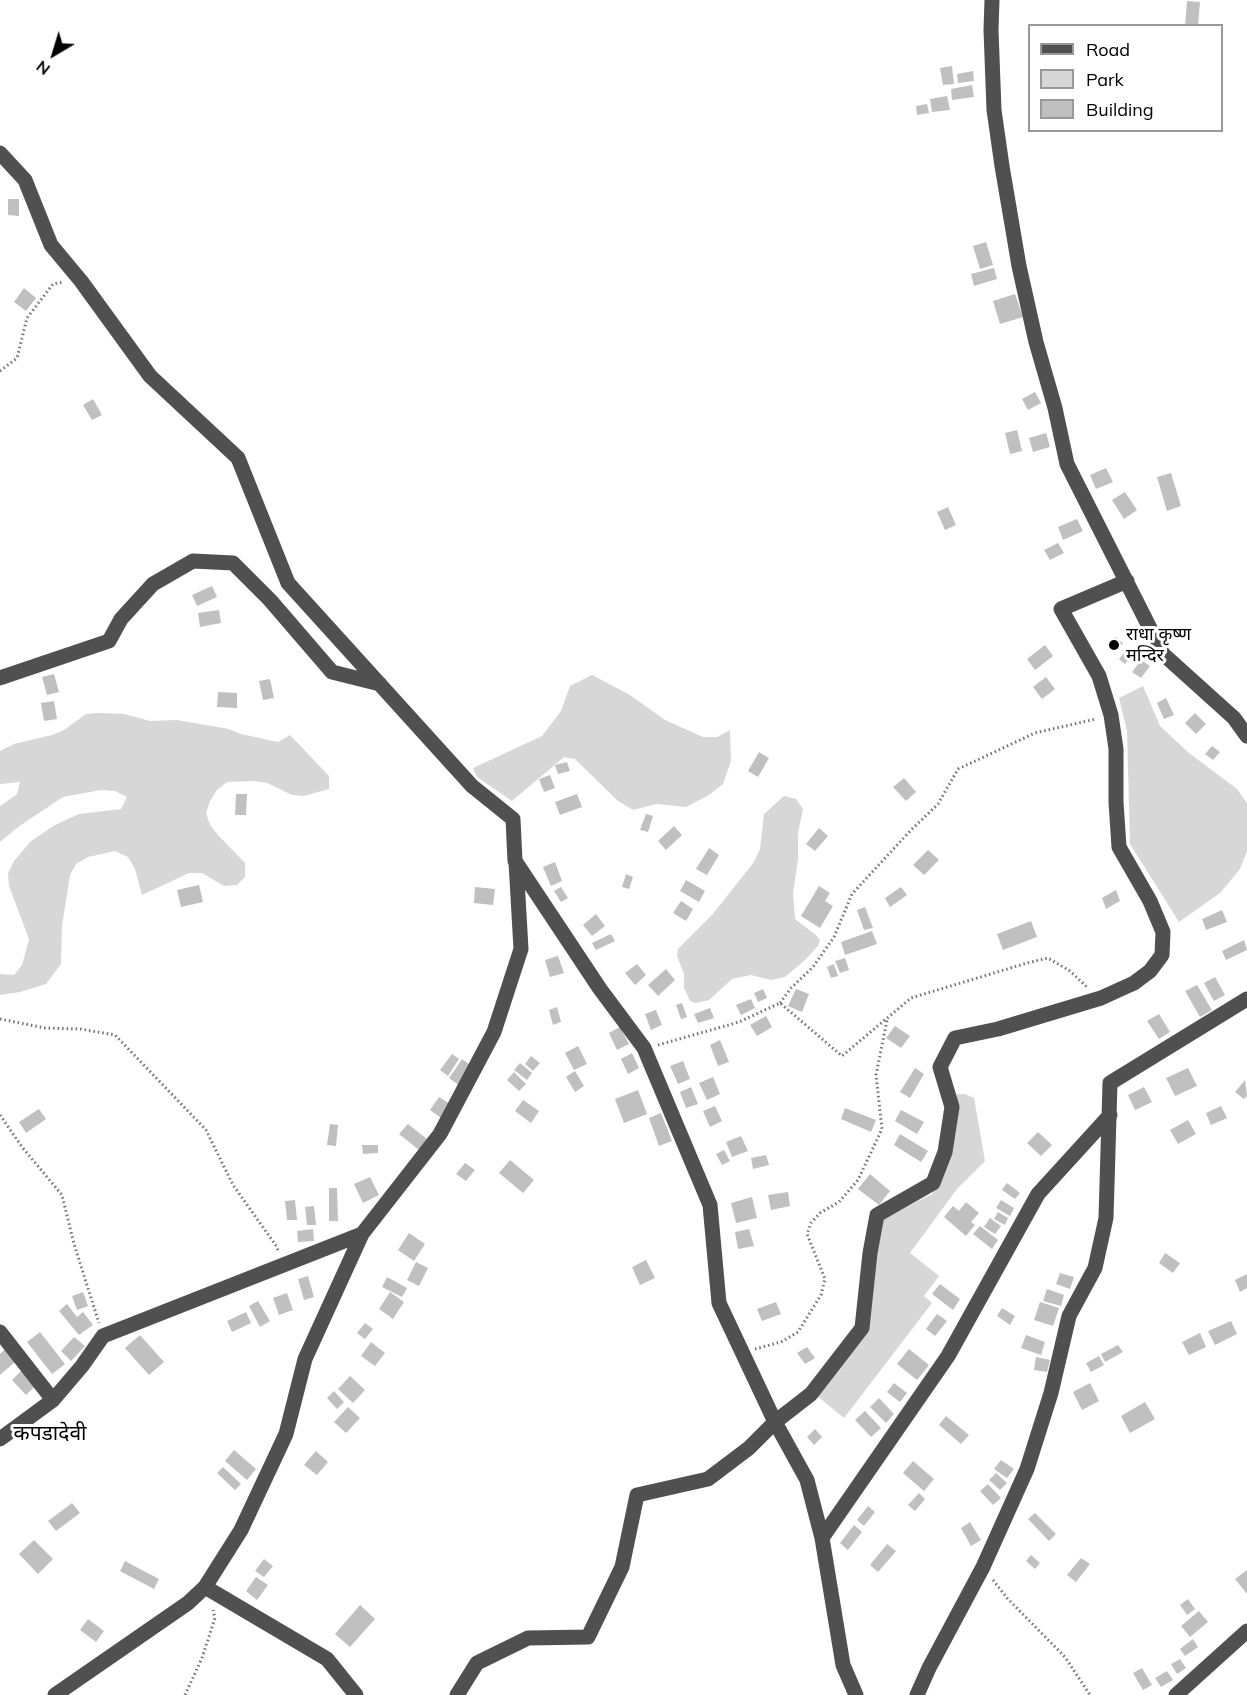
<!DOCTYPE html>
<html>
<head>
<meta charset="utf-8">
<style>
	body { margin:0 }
	#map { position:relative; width:1247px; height:1695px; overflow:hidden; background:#fff; font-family:Mulish,sans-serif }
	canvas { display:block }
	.legend { position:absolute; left:1028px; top:24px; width:195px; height:108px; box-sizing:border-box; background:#fff; border:2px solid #999; margin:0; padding:8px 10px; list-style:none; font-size:18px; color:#000 }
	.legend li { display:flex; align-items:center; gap:12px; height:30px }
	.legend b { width:30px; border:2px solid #999 }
	.north { position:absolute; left:24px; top:24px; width:60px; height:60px; -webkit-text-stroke:4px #fff; paint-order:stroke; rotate:218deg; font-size:16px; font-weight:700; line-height:24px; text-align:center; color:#000 }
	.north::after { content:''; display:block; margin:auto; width:21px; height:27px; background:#000; clip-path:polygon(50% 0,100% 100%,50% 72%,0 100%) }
</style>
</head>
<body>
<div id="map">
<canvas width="1247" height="1695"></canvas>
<ul class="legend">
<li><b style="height:8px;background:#505050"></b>Road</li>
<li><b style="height:16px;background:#d7d7d7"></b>Park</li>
<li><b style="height:16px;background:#c0c0c0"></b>Building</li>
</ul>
<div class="north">N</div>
</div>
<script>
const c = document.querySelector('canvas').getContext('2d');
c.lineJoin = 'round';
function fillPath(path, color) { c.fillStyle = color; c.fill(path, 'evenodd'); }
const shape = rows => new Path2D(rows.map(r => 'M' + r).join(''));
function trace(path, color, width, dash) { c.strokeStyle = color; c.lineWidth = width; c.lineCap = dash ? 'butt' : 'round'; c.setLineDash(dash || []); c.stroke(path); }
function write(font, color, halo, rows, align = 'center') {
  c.font = font + ' Mulish,"Noto Sans Devanagari",sans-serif'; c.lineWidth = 6; c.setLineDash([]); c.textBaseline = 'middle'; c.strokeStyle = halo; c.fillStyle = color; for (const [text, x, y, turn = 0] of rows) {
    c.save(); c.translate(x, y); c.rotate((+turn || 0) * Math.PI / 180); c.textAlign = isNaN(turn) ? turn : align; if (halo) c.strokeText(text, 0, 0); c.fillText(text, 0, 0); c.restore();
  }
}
fillPath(shape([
	[592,675,630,695,665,720,703,737,717,737,730,730,731,761,723,784,709,795,686,807,656,804,633,810,618,801,575,759,564,757,512,801,477,777,473,768,542,736,561,711,570,686],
	[1143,686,1160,726,1189,753,1237,789,1247,803,1247,851,1240,869,1220,893,1179,922,1130,844,1127,731,1119,698],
	[99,713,124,714,150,721,177,720,229,729,241,734,278,742,290,735,329,776,329,789,304,796,292,795,267,783,254,781,227,782,217,790,210,801,206,813,210,825,218,835,245,863,245,877,237,885,224,886,202,873,189,873,142,895,135,869,128,857,115,851,88,857,76,864,70,875,62,926,61,964,46,984,20,992,0,995,0,974,14,975,22,965,29,939,9,886,8,873,14,861,31,841,55,825,79,814,121,809,127,797,115,791,101,790,63,797,18,827,0,842,0,806,17,794,20,782,0,784,0,751,14,744,52,735,64,730,86,714],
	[784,796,796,799,803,809,798,833,798,859,793,893,795,919,816,935,820,940,818,946,805,960,785,977,771,980,751,975,732,979,709,1000,696,1003,690,1001,684,988,684,974,677,956,678,949,712,915,754,862,760,849,764,814],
	[957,1094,965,1094,974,1098,985,1161,957,1189,910,1253,939,1276,924,1296,932,1303,844,1418,816,1395,865,1329,882,1219,932,1194,950,1157]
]), '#d7d7d7');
fillPath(shape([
	[1187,1,1200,2,1198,26,1185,26],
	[952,66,954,84,943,85,940,68],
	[973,71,974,81,958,83,957,74],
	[972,85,974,97,952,100,951,89],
	[947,96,950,110,932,112,930,99],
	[927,104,929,113,917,115,916,106],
	[8,199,19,199,19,216,8,215],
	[986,242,993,265,980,269,973,246],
	[994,268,997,279,974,286,971,274],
	[24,288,36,298,26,311,14,302],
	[1015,294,1023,317,1000,324,993,301],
	[1035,392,1041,403,1028,410,1022,399],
	[93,399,102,415,92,420,83,405],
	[1017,430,1022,451,1010,454,1005,433],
	[1046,433,1050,447,1033,452,1029,438],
	[1106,468,1113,482,1096,489,1090,475],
	[1171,473,1181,506,1167,511,1157,477],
	[1125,492,1137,510,1124,519,1112,500],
	[948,507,956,525,945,530,937,512],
	[1077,519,1083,531,1063,540,1058,527],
	[1058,543,1064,553,1050,560,1044,550],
	[212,586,217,597,197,606,192,595],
	[219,610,221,623,200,627,198,613],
	[1115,637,1123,643,1117,651,1109,645],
	[1045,645,1053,656,1035,670,1027,659],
	[1127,649,1133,654,1125,664,1119,659],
	[1141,660,1150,666,1141,678,1132,672],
	[54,674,59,692,47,695,42,677],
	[1046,677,1055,689,1042,699,1033,687],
	[270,679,274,698,263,700,259,681],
	[218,692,237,693,237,708,217,707],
	[1166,698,1174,715,1164,719,1157,703],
	[54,701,57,719,44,721,41,703],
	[1195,713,1206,724,1196,734,1185,723],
	[1212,746,1220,752,1213,760,1205,754],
	[759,752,769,758,758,777,748,771],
	[567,762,570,771,558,774,555,765],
	[550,775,555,788,544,792,539,779],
	[904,778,916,792,906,801,893,787],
	[236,794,247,794,246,815,235,815],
	[577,794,582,807,560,815,555,802],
	[646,814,653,816,648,832,640,830],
	[674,826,682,835,666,850,658,841],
	[819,828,828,836,815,851,806,844],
	[709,848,719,855,707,875,696,869],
	[928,850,939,860,924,875,913,865],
	[555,862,562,881,551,886,543,867],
	[626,874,633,877,629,889,622,887],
	[686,880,705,891,699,902,680,891],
	[199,885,203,902,181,907,177,890],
	[819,886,830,893,825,901,833,906,820,928,801,916],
	[475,887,495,889,493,905,474,903],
	[561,887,568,898,561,902,554,891],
	[901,887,907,895,890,907,885,898],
	[1116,890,1120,901,1106,909,1102,898],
	[681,901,693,909,686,921,673,913],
	[865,907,873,928,864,930,857,910],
	[1222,910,1227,922,1206,930,1202,919],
	[596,914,605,926,592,936,583,925],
	[1031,921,1037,937,1003,950,997,934],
	[872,931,877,944,845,955,841,942],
	[611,934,615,941,596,950,592,943],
	[1244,940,1247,950,1226,960,1222,951],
	[558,956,564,973,550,977,545,960],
	[845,958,849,970,840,973,835,961],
	[637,964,646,975,635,985,625,973],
	[834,964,838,976,831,978,827,967],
	[666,969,675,980,658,996,648,985],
	[1215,977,1225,995,1214,1001,1204,983],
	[1197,985,1212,1010,1200,1017,1185,991],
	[763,989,767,998,758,1002,754,993],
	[796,989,809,994,802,1012,788,1006],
	[751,999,755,1008,741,1015,736,1005],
	[682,1003,687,1017,681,1019,676,1005],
	[557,1007,561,1022,553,1025,549,1010],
	[710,1008,714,1018,698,1023,694,1014],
	[656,1010,662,1025,651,1030,645,1014],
	[1159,1014,1170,1032,1159,1039,1147,1021],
	[766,1016,772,1027,757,1036,750,1025],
	[895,1026,910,1036,901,1048,886,1038],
	[620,1027,629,1044,617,1050,609,1033],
	[720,1040,729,1062,718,1066,710,1045],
	[578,1046,587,1064,574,1070,565,1053],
	[632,1053,639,1068,628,1074,621,1059],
	[452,1054,459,1059,448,1076,440,1070],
	[531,1056,540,1063,533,1071,525,1064],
	[462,1059,473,1067,460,1086,449,1078],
	[683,1061,690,1079,678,1084,670,1066],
	[520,1063,532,1073,527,1080,514,1070],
	[915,1068,924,1074,910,1098,900,1092],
	[1188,1068,1197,1086,1175,1096,1166,1078],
	[575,1071,584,1086,575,1092,566,1077],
	[514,1072,526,1084,519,1091,507,1080],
	[713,1077,720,1094,707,1100,699,1083],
	[1245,1080,1247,1096,1244,1099,1235,1092],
	[691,1087,698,1104,686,1108,680,1092],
	[1144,1087,1152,1102,1135,1110,1128,1095],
	[638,1090,647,1114,624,1123,615,1099],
	[439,1097,450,1104,441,1118,430,1110],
	[523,1100,539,1111,531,1123,515,1111],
	[715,1106,722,1121,710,1127,703,1111],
	[1221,1106,1227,1118,1211,1125,1206,1113],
	[845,1108,876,1120,871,1132,841,1119],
	[39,1109,46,1119,26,1133,19,1122],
	[901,1110,924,1122,917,1134,895,1121],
	[661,1113,672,1141,659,1146,649,1118],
	[1188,1120,1196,1134,1178,1144,1170,1130],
	[330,1124,338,1125,336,1146,327,1145],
	[408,1124,432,1143,424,1154,399,1134],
	[1038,1132,1052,1145,1041,1156,1027,1143],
	[900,1134,928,1151,921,1162,894,1145],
	[741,1136,748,1151,732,1157,726,1142],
	[362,1145,378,1145,378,1153,363,1154],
	[724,1150,730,1161,722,1165,716,1154],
	[766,1155,769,1165,753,1169,751,1158],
	[510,1160,534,1180,523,1193,499,1173],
	[465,1163,475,1170,466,1181,456,1174],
	[870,1174,890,1191,879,1205,858,1189],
	[370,1177,379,1195,363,1203,354,1184],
	[1007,1183,1020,1193,1015,1199,1002,1190],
	[329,1188,337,1188,338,1221,329,1221],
	[788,1192,790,1206,771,1210,768,1195],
	[752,1197,757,1218,736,1223,731,1203],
	[295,1200,297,1220,287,1220,285,1201],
	[1001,1200,1014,1208,1010,1216,996,1208],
	[966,1202,979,1213,971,1222,975,1225,966,1236,944,1217,953,1206,959,1211],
	[314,1206,316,1225,307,1225,305,1207],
	[998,1212,1008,1218,1005,1225,994,1219],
	[990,1218,1001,1226,995,1234,984,1227],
	[980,1226,998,1240,992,1249,973,1234],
	[313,1229,314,1241,298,1242,297,1231],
	[749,1229,754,1246,738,1249,735,1232],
	[409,1233,425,1244,414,1261,398,1250],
	[1165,1253,1180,1263,1173,1273,1159,1263],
	[646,1260,655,1278,640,1285,632,1267],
	[416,1262,428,1268,419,1286,407,1280],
	[1060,1273,1074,1277,1070,1289,1056,1284],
	[1247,1274,1247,1288,1240,1292,1235,1280],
	[308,1276,314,1297,304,1300,298,1279],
	[387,1277,407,1288,402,1297,382,1287],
	[940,1284,960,1299,953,1310,932,1294],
	[1047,1289,1064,1295,1061,1306,1043,1301],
	[83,1292,88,1306,77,1310,72,1296],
	[390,1292,404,1302,393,1319,379,1309],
	[287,1293,293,1310,279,1315,273,1298],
	[258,1301,270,1321,260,1327,249,1306],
	[776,1302,781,1314,762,1321,757,1309],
	[1040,1302,1059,1308,1053,1326,1034,1320],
	[67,1304,77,1317,83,1312,93,1325,79,1335,59,1311],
	[1002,1308,1015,1316,1010,1325,997,1316],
	[246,1312,251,1323,232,1332,227,1321],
	[937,1314,947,1321,935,1336,926,1329],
	[1231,1321,1237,1334,1215,1345,1208,1331],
	[365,1323,373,1329,365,1339,357,1333],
	[40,1332,65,1364,52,1374,27,1342],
	[1200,1333,1206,1347,1189,1355,1182,1342],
	[140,1335,164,1362,149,1375,125,1348],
	[1026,1335,1045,1342,1041,1355,1021,1348],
	[74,1337,85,1346,71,1361,61,1351],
	[371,1342,385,1353,375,1366,361,1356],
	[1118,1345,1123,1352,1105,1362,1101,1354],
	[807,1347,815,1358,805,1364,797,1353],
	[5,1349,16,1361,0,1375,0,1354],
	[909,1349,929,1365,917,1380,897,1364],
	[1099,1356,1104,1365,1091,1372,1086,1363],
	[1036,1357,1050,1360,1047,1372,1034,1370],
	[21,1371,35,1386,26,1395,12,1380],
	[350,1376,365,1390,353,1403,338,1389],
	[894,1383,907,1393,900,1402,887,1392],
	[1090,1383,1099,1401,1082,1410,1073,1392],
	[334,1391,344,1402,337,1409,327,1398],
	[879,1398,894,1414,886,1423,870,1407],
	[1145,1402,1155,1419,1130,1433,1121,1416],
	[348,1407,360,1418,346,1433,334,1422],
	[865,1411,881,1428,871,1437,855,1420],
	[946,1416,969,1435,961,1444,939,1425],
	[815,1429,822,1437,814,1445,807,1437],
	[234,1450,256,1469,247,1480,225,1461],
	[316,1451,328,1462,317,1475,304,1465],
	[1001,1460,1014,1469,1007,1478,994,1469],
	[913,1461,934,1479,924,1491,903,1473],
	[223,1467,241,1484,235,1490,217,1473],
	[996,1473,1007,1483,1000,1490,989,1480],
	[988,1484,1001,1498,993,1505,980,1491],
	[919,1493,925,1499,915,1511,908,1505],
	[72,1503,80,1513,56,1531,48,1521],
	[868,1506,875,1512,864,1526,857,1520],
	[1035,1513,1056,1534,1049,1541,1028,1519],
	[970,1522,981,1540,971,1546,961,1528],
	[854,1525,862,1532,848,1550,840,1543],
	[34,1540,53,1559,38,1574,19,1554],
	[887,1544,896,1551,878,1572,870,1565],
	[1031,1555,1040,1563,1035,1569,1026,1561],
	[1081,1558,1090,1564,1076,1582,1067,1575],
	[264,1559,273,1566,264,1577,255,1571],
	[125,1561,159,1579,154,1589,120,1571],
	[1247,1570,1247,1594,1235,1579],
	[256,1577,268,1585,257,1600,246,1591],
	[1188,1599,1195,1609,1187,1615,1180,1605],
	[360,1605,375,1619,350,1647,335,1634],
	[1199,1611,1208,1622,1190,1637,1181,1626],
	[88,1619,104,1631,96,1642,80,1630],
	[1193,1639,1198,1647,1185,1656,1180,1649],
	[1180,1659,1186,1668,1177,1674,1171,1664],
	[1142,1668,1152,1685,1143,1690,1133,1673],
	[1167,1671,1173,1680,1161,1687,1155,1678]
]), '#c0c0c0');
trace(shape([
	[0,371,17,358,27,318,53,284,64,282],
	[780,1003,791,988,813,967,834,937,852,894,910,831,938,804,958,769,1035,733,1096,719],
	[0,1019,45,1028,81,1029,115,1035,206,1130,233,1185,277,1247,278,1251],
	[658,1045,739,1022,780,1003,842,1056,911,998,1027,963,1048,958,1070,971,1088,988],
	[0,1115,22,1147,62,1195,74,1244,99,1323],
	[755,1349,781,1342,798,1332,821,1295,825,1279,807,1234,811,1223,820,1213,839,1202,858,1180,882,1129,876,1075,887,1020],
	[993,1580,1007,1598,1065,1657,1090,1695],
	[185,1695,202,1658,215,1618,213,1610]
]), '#727272', 3, [1.5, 3]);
trace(shape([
	[992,0,991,30,994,110,1002,166,1019,266,1036,342,1055,408,1067,464,1163,654,1234,718,1247,736],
	[0,153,25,180,51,245,81,281,150,376,238,458,288,583,472,786,513,819,515,861,600,989,644,1048,710,1205,719,1303,775,1422,807,1480,822,1538,843,1665,856,1695],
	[0,678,109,641,121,619,153,584,193,561,233,563,270,600,332,672,380,684],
	[0,1332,53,1400],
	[0,1439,53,1400,82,1366,103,1336,362,1234],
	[822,1538,948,1356,1038,1194,1110,1115],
	[205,1587,327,1659,356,1695],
	[55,1695,188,1603,205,1587,241,1530,286,1434,305,1359,362,1234,440,1134,494,1032,521,949,516,862],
	[457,1695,477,1663,528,1638,588,1637,622,1567,637,1495,708,1479,749,1448,775,1422,811,1394,862,1328,870,1253,877,1215,933,1183,945,1152,952,1107,940,1067,955,1038,998,1029,1101,998,1134,983,1150,971,1162,955,1163,932,1150,901,1119,847,1116,802,1116,749,1111,715,1099,676,1061,609,1127,581],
	[917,1695,929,1668,983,1567,1027,1469,1051,1393,1069,1316,1095,1268,1106,1218,1110,1083,1247,999],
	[1176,1695,1247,1631]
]), '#505050', 15);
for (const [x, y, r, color] of [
	[1114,645,6,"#000"]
]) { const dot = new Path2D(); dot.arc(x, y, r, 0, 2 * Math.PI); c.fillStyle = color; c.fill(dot); trace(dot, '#fff', 2); }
write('18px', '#000', '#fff', [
	["राधा कृष्ण",1126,635],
	["मन्दिर",1126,656]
], 'left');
write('21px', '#000', '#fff', [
	["कपडादेवी",50,1434]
]);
</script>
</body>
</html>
